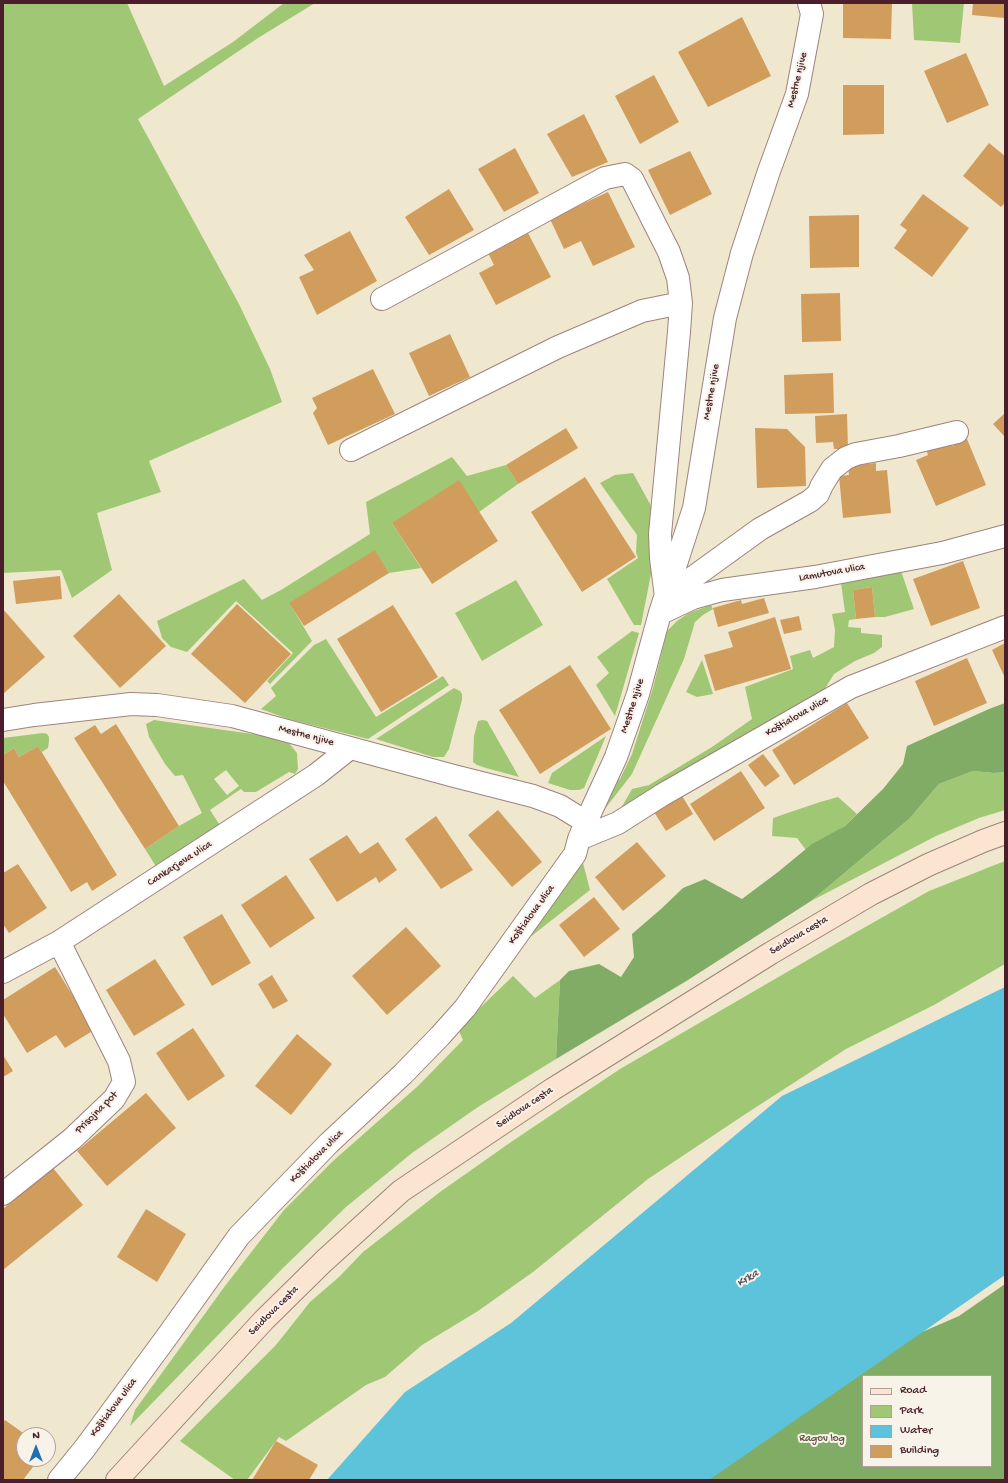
<!DOCTYPE html>
<html>
<head>
<meta charset="utf-8">
<style>
	body { margin:0 }
	#map { position:relative; width:1008px; height:1483px; overflow:hidden; background:#f0e7cf; font-family:"Gochi Hand",sans-serif }
	canvas { display:block }
	.frame { position:absolute; inset:0; border:4px solid #4a1f2b; pointer-events:none }
	.legend { position:absolute; left:862px; top:1375px; width:130px; height:92px; box-sizing:border-box; background:#f7f3e8; border:1px solid #b29e9c; margin:0; padding:5px 7px; list-style:none; font-size:12px; color:#4a1f2b }
	.legend li { display:flex; align-items:center; gap:8px; height:20px }
	.legend b { width:20px; border:1px solid #b29e9c }
	.north { position:absolute; left:16px; top:1427px; width:40px; height:40px; box-sizing:border-box; background:#f7f3e8; border:1px solid #b29e9c; border-radius:50%; rotate:0deg; font-size:11px; font-weight:700; line-height:16px; text-align:center; color:#4a1f2b }
	.north::after { content:''; display:block; margin:auto; width:14px; height:18px; background:#1f6fb2; clip-path:polygon(50% 0,100% 100%,50% 72%,0 100%) }
</style>
</head>
<body>
<div id="map">
<canvas width="1008" height="1483"></canvas>
<div class="frame"></div>
<ul class="legend">
<li><b style="height:5px;background:#fce5d0"></b>Road</li>
<li><b style="height:11px;background:#a0c874"></b>Park</li>
<li><b style="height:11px;background:#5dc3da"></b>Water</li>
<li><b style="height:11px;background:#d19d5c"></b>Building</li>
</ul>
<div class="north">N</div>
</div>
<script>
const c = document.querySelector('canvas').getContext('2d');
c.lineJoin = 'round';
function fillPath(path, color) { c.fillStyle = color; c.fill(path, 'evenodd'); }
const shape = rows => new Path2D(rows.map(r => 'M' + r).join(''));
function trace(path, color, width, dash) { c.strokeStyle = color; c.lineWidth = width; c.lineCap = dash ? 'butt' : 'round'; c.setLineDash(dash || []); c.stroke(path); }
function write(font, color, halo, rows, align = 'center') {
  c.font = font + ' "Gochi Hand",sans-serif'; c.lineWidth = 4; c.setLineDash([]); c.textBaseline = 'middle'; c.strokeStyle = halo; c.fillStyle = color; for (const [text, x, y, turn = 0] of rows) {
    c.save(); c.translate(x, y); c.rotate((+turn || 0) * Math.PI / 180); c.textAlign = isNaN(turn) ? turn : align; if (halo) c.strokeText(text, 0, 0); c.fillText(text, 0, 0); c.restore();
  }
}
fillPath(shape([
	[3,3,127,3,164,86,233,42,284,3,315,3,258,38,138,119,239,304,270,369,282,402,149,461,161,492,97,513,112,570,72,598,61,570,3,573],
	[912,3,964,3,960,43,914,40],
	[452,457,467,476,506,465,518,484,479,512,392,523,421,568,389,573,375,551,290,604,312,641,270,684,267,681,293,653,236,601,187,652,171,647,162,638,157,621,244,579,262,600,281,590,370,534,366,502],
	[633,473,656,515,652,569,641,625,634,625,607,579,638,558,636,553,637,535,600,483,615,475],
	[901,571,914,609,885,617,875,617,872,587,853,590,856,619,849,620,848,627,861,628,861,633,882,635,882,647,874,653,855,661,834,674,821,695,617,815,632,789,649,785,712,747,752,719,745,687,793,669,790,656,810,650,813,658,834,647,835,630,832,614,845,612,841,583],
	[516,580,543,625,482,661,455,613],
	[711,605,713,609,703,615,695,622,684,659,632,774,604,810,603,807,615,783,620,779,632,754,653,688,667,631,677,621,689,613],
	[632,631,639,633,615,716,596,685,609,673,597,657],
	[326,639,376,717,443,676,449,685,368,739,288,719,261,709,276,696,271,688,314,645],
	[702,660,713,694,697,697,686,692],
	[454,688,460,691,462,694,462,700,449,749,444,757,433,757,376,739],
	[154,720,273,737,288,742,297,753,298,769,295,774,289,772,256,792,244,792,241,789,210,810,221,827,157,868,145,849,179,826,202,813,183,775,175,776,165,764,149,737,146,724],
	[226,770,239,786,227,795,214,779],
	[483,720,487,721,519,777,486,768,477,765,473,762,474,736,478,721],
	[43,733,47,734,49,737,49,741,48,748,42,752,38,746,19,757,14,748,3,755,3,738],
	[606,736,584,788,579,790,570,790,548,783,552,773],
	[973,771,994,773,1005,772,1005,810,979,818,936,836,811,901,909,819,939,784],
	[838,797,857,814,845,826,806,850,797,838,772,836,773,818,820,802],
	[1005,861,1005,964,934,1005,846,1049,744,1115,648,1179,533,1272,478,1311,422,1345,385,1377,366,1385,286,1441,279,1437,247,1480,235,1480,180,1441,276,1345,310,1302,339,1277,363,1252,440,1192,511,1142,620,1069,837,943,929,891],
	[583,863,590,890,524,942],
	[513,976,535,998,560,980,556,1059,478,1107,412,1153,346,1207,282,1269,130,1426,135,1410,225,1286,284,1210,333,1161,418,1086,463,1040,458,1029]
]), '#a0c874');
fillPath(shape([
	[1005,703,1005,772,994,773,973,771,939,784,909,819,811,901,688,980,556,1059,560,980,569,971,599,964,621,977,634,957,632,934,661,909,683,888,705,879,742,899,778,872,812,844,845,826,883,789,903,764,907,746,989,709],
	[1005,1284,1005,1480,696,1480,890,1346,959,1316],
	[863,1376,991,1376,991,1466,863,1466]
]), '#80ac66');
fillPath(shape([
	[1005,987,1005,1275,709,1480,327,1480,405,1392,511,1323,782,1096]
]), '#5dc3da');
fillPath(shape([
	[843,3,892,3,891,39,843,38],
	[973,3,1005,3,1005,18,972,15],
	[742,17,771,76,708,107,678,52],
	[966,53,989,105,947,123,924,71],
	[654,75,679,122,640,144,615,96],
	[843,85,884,85,884,134,843,135],
	[584,114,608,162,572,177,547,134],
	[989,143,1005,156,1005,203,1001,207,963,176],
	[515,148,539,193,504,212,478,169],
	[690,151,712,194,670,215,648,170],
	[449,189,474,230,429,255,405,217],
	[608,192,635,247,593,266,581,241,564,249,550,219],
	[923,194,969,228,932,277,894,248,907,230,900,225],
	[859,215,859,267,810,268,809,216],
	[350,231,377,281,317,315,299,277,314,270,304,255],
	[528,233,551,277,496,305,479,273,494,265,488,253],
	[840,293,841,341,802,342,801,294],
	[450,334,470,377,429,396,409,353],
	[373,369,395,414,328,445,313,413,317,408,312,398],
	[833,373,834,413,785,414,784,375],
	[1005,413,1005,437,993,424],
	[847,414,848,449,834,449,833,442,816,443,815,416],
	[566,428,578,448,518,484,506,465],
	[755,428,787,429,805,447,806,486,757,488],
	[949,439,952,446,967,439,986,485,936,506,916,460,928,455,926,449],
	[876,463,876,471,887,470,891,513,843,518,839,476,849,475,848,466],
	[585,477,636,557,582,592,531,512],
	[459,480,498,541,432,584,392,523],
	[375,550,389,573,304,626,289,603],
	[963,561,980,608,931,626,913,579],
	[60,576,62,599,16,604,13,581],
	[872,587,875,617,856,619,853,590],
	[119,594,166,646,120,688,73,636],
	[764,598,769,613,718,627,713,608,741,600,742,604],
	[237,604,291,654,245,703,191,654],
	[393,605,438,677,381,712,337,639],
	[3,609,45,657,3,694],
	[799,616,802,630,784,634,780,620],
	[775,617,791,669,715,691,704,655,733,647,728,632],
	[1005,643,1005,678,992,650],
	[967,658,987,703,934,726,915,681],
	[570,665,611,729,540,774,499,710],
	[847,703,869,738,794,785,772,750],
	[116,724,179,826,145,849,74,738,95,725,101,734],
	[38,746,117,875,92,891,87,882,71,892,3,781,3,755,14,748,19,757],
	[763,754,780,776,765,787,748,765],
	[741,771,765,808,714,841,690,804],
	[681,794,693,814,666,831,654,812],
	[498,810,542,862,512,887,468,835],
	[436,816,473,870,441,889,405,839],
	[347,835,360,854,378,842,397,870,379,883,376,877,337,902,309,859],
	[637,842,666,876,623,911,595,877],
	[18,864,47,908,9,933,3,924,3,873],
	[286,875,315,918,270,948,241,905],
	[594,897,620,929,584,957,559,925],
	[222,914,251,963,212,986,183,937],
	[406,927,441,966,387,1015,352,976],
	[155,959,185,1005,134,1036,106,990],
	[55,967,94,1030,65,1048,56,1035,27,1053,3,1014,3,1000],
	[272,975,288,1001,273,1009,258,984],
	[193,1028,225,1076,188,1101,156,1053],
	[297,1034,332,1064,291,1115,255,1086],
	[3,1055,13,1071,3,1077],
	[146,1093,176,1128,107,1186,77,1151],
	[53,1168,83,1205,3,1270,3,1209],
	[146,1209,186,1234,157,1282,117,1257],
	[5,1420,26,1435,24,1435,24,1459,39,1459,23,1480,3,1479,3,1423],
	[276,1441,318,1465,309,1480,252,1480]
]), '#d19d5c');
const street = shape([
	[382,299,605,178,625,174,632,179,669,252,678,278,681,303,679,332,660,534,661,558,666,597,760,529,810,501,818,494,822,485,832,469,846,458,856,454,899,446,957,432],
	[351,450,558,347,642,311,681,303],
	[661,613,693,598,722,590,815,577,942,553,1005,536],
	[3,720,34,715,131,704,157,705,232,716,454,776,533,796,560,806,586,822,616,757,638,694,660,613,694,508,725,318,742,253,769,171,797,94,812,14,809,3],
	[579,839,618,823,662,795,851,687,1005,627],
	[3,972,59,942,316,775,350,748],
	[3,1194,72,1139,114,1099,124,1082,119,1061,59,942],
	[59,1480,85,1448,166,1338,239,1236,329,1143,403,1074,440,1036,465,1008,575,854,579,839,586,822]
]);
const secondary = shape([
	[117,1480,264,1320,324,1261,401,1191,553,1089,771,953,871,894,928,865,983,841,1005,833]
]);
trace(street, '#9d837d', 24);
trace(secondary, '#9d837d', 24);
trace(street, '#fff', 22);
trace(secondary, '#fce5d0', 22);
write('11px', '#4a1f2b', '#f7f3e8', [
	["Mestne njive",798,80,-76],
	["Mestne njive",712,392,-80],
	["Lamutova ulica",832,573,-10],
	["Mestne njive",633,706,-72],
	["Koštialova ulica",797,717,-30],
	["Mestne njive",306,736,15],
	["Cankarjeva ulica",180,864,-33],
	["Koštialova ulica",532,915,-54],
	["Seidlova cesta",799,936,-31],
	["Seidlova cesta",525,1108,-34],
	["Prisojna pot",97,1113,-45],
	["Koštialova ulica",317,1157,-45],
	["Seidlova cesta",274,1311,-45],
	["Koštialova ulica",114,1408,-53]
]);
write('11px', '#645241', '#f7f3e8', [
	["Ragov log",822,1439]
]);
write('italic 12px', '#505060', '#f7f3e8', [
	["Krka",748,1279,-31]
]);
</script>
</body>
</html>
